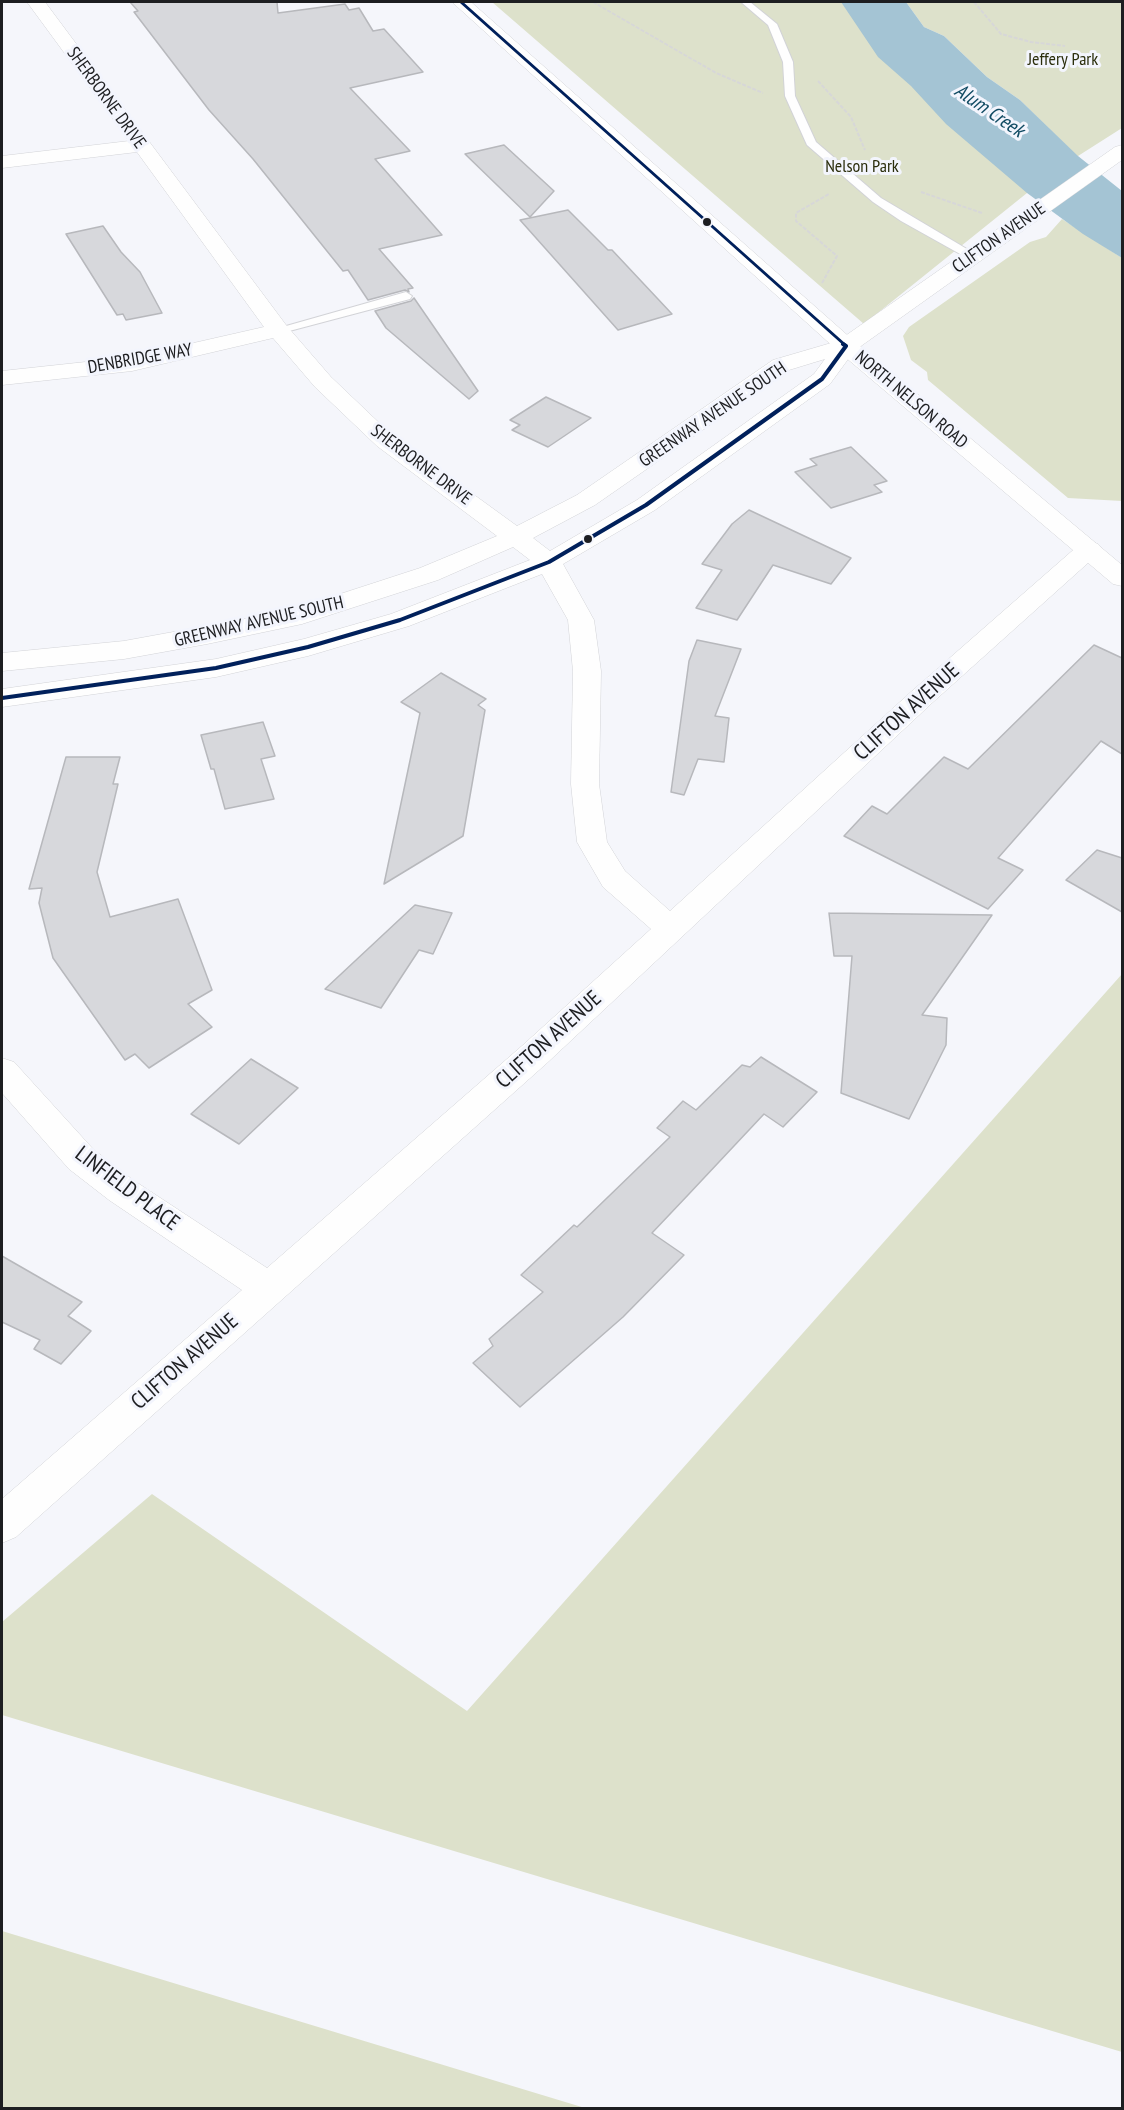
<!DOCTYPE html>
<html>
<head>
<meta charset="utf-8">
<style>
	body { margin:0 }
	#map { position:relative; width:1124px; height:2110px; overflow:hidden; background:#f5f6fb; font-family:"PT Sans Narrow",sans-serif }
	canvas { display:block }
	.frame { position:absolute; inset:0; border:3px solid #1d1e21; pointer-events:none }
</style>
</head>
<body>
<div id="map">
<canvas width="1124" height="2110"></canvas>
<div class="frame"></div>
</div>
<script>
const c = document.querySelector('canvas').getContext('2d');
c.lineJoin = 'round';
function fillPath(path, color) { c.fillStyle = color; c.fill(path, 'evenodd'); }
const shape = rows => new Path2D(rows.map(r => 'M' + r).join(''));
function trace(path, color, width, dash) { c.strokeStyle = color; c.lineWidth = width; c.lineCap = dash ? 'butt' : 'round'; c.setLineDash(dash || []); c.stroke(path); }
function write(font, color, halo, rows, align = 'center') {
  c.font = font + ' "PT Sans Narrow",sans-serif'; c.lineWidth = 6; c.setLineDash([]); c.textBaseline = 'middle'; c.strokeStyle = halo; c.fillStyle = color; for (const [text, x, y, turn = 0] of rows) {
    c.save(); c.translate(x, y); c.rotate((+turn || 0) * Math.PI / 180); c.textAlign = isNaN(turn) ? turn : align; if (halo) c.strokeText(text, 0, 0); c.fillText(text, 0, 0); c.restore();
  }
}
fillPath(shape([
	[492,2,868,2,1075,154,1020,100,987,77,944,36,924,27,906,2,1122,2,1122,128,1078,156,1027,193,864,324],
	[1062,219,1122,258,1122,501,1068,498,928,380,927,372,911,360,903,336,909,327,1030,242,1046,237],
	[1122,974,1122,2052,2,1715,2,1622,152,1494,467,1711],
	[2,1931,585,2108,2,2108]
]), '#dde1cb');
fillPath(shape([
	[841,2,906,2,924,27,944,36,987,77,1020,100,1078,156,1122,191,1122,258,1083,234,1027,193,946,124,911,86,878,57]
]), '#a4c4d4');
const building = shape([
	[130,2,277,2,278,13,345,4,349,10,359,8,373,31,384,29,423,72,350,88,410,151,375,159,442,235,379,249,413,288,408,289,409,292,405,290,368,300,348,270,343,271,253,159,209,110,134,12,138,11,130,2],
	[504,145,554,191,530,217,465,154,504,145],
	[568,210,608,250,612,250,672,314,618,330,520,220,568,210],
	[103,226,121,252,140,272,162,313,126,320,123,314,117,315,66,234,103,226],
	[414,298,478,391,469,399,386,328,375,311,411,301,414,298],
	[546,397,591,418,548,447,512,430,520,425,510,420,546,397],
	[851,447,887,481,874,485,882,492,831,508,795,472,817,465,810,459,851,447],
	[749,510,851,558,831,584,773,565,737,620,696,608,722,570,702,564,732,524,749,510],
	[697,640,741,649,715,716,729,718,724,762,698,759,684,795,671,792,689,661,697,640],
	[1094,645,1122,658,1122,754,1101,741,998,858,1023,870,988,909,844,836,872,806,887,814,944,757,968,769,1094,645],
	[441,673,486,699,478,705,485,710,463,836,384,884,420,713,401,702,441,673],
	[263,722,275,756,261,759,274,799,225,809,214,769,211,769,201,735,263,722],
	[66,757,120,757,113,784,118,784,97,872,110,917,178,899,212,990,188,1004,212,1027,149,1068,135,1054,125,1060,53,958,39,903,42,888,29,889,66,757],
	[1097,850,1122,858,1122,912,1066,880,1097,850],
	[415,905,452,913,433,954,419,950,381,1008,325,989,415,905],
	[829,913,992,915,922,1015,947,1018,946,1045,909,1119,841,1093,852,956,834,956,829,913],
	[761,1057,817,1092,783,1127,764,1114,688,1195,652,1233,684,1255,623,1317,520,1407,473,1363,493,1346,489,1339,543,1292,521,1275,574,1225,577,1227,670,1137,657,1128,683,1101,696,1110,742,1065,750,1067,761,1057],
	[251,1059,298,1088,239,1144,191,1114,251,1059],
	[2,1256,82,1302,68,1316,91,1331,61,1364,34,1349,40,1340,2,1322,2,1256]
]);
fillPath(building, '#d7d8dc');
trace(building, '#b7b8bc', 1.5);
const service = shape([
	[741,2,750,2,777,24,793,62,795,96,816,142,881,198,977,255,977,259,969,259,901,221,873,202,807,145,785,96,783,62,768,25,741,2],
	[406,292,412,296,410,299,278,334,272,330,406,292]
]);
const minor = shape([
	[27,2,45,2,286,325,331,377,393,436,517,526,577,495,773,360,838,341,1115,147,1122,145,1122,160,854,351,830,384,655,510,563,564,594,620,601,671,599,784,607,842,625,871,670,911,912,691,1080,544,1089,541,1098,544,1102,549,1098,554,932,703,547,1063,16,1537,2,1543,2,1499,242,1290,109,1200,69,1169,2,1093,2,1058,14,1062,93,1149,133,1180,267,1268,523,1045,651,929,603,887,577,842,571,784,573,671,568,620,542,574,409,626,308,656,216,677,2,707,2,689,216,659,304,639,391,614,530,560,513,547,438,580,302,624,207,644,124,659,2,671,2,653,124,641,288,611,420,568,497,536,377,446,315,387,273,338,132,371,2,385,2,371,132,357,264,327,137,152,2,168,2,156,129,141,27,2],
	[825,359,814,374,637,500,550,551,533,538,595,505,789,370,825,359]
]);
const primary = shape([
	[452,2,471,2,854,341,1122,565,1122,586,1113,584,838,351,452,2]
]);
trace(service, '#d2d3d7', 2);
trace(minor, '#d2d3d7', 1);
trace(primary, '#d2d3d7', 1);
trace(shape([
	[593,2,716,73,763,93],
	[974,2,1001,34,1031,42,1065,46],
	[818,81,851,117,865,150],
	[921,192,982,213],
	[822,283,837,256,796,221,796,213,829,194]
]), '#d7d7d8', 2, [4, 1.5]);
fillPath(service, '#fefefe');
fillPath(minor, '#fefefe');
fillPath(primary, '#fefefe');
trace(shape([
	[461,2,845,345]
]), '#00205b', 3);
trace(shape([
	[843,344,846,346],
	[2,698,216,668,308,647,400,620,549,562,646,505,822,379,846,346]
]), '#00205b', 4);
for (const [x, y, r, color] of [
	[707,222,5,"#1d1e21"],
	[588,539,5,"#1d1e21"]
]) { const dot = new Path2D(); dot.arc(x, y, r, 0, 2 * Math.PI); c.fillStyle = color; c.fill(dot); trace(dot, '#f3f5fd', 2); }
write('18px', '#2b2e0c', '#f3f5fd', [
	["Jeffery Park",1063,60],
	["Nelson Park",862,167]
]);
write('18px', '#1d1e21', '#f3f5fd', [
	["SHERBORNE DRIVE",106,98,54],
	["CLIFTON AVENUE",999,238,-35],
	["DENBRIDGE WAY",140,359,-10],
	["NORTH NELSON ROAD",911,400,40],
	["GREENWAY AVENUE SOUTH",713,415,-34],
	["SHERBORNE DRIVE",421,465,37],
	["GREENWAY AVENUE SOUTH",259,622,-13]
]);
write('italic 20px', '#114b63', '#f3f5fd', [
	["Alum Creek",989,111,34]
]);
write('22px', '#1d1e21', '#f3f5fd', [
	["CLIFTON AVENUE",907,712,-42],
	["CLIFTON AVENUE",549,1040,-42],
	["LINFIELD PLACE",127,1189,37],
	["CLIFTON AVENUE",185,1362,-41]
]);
</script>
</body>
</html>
